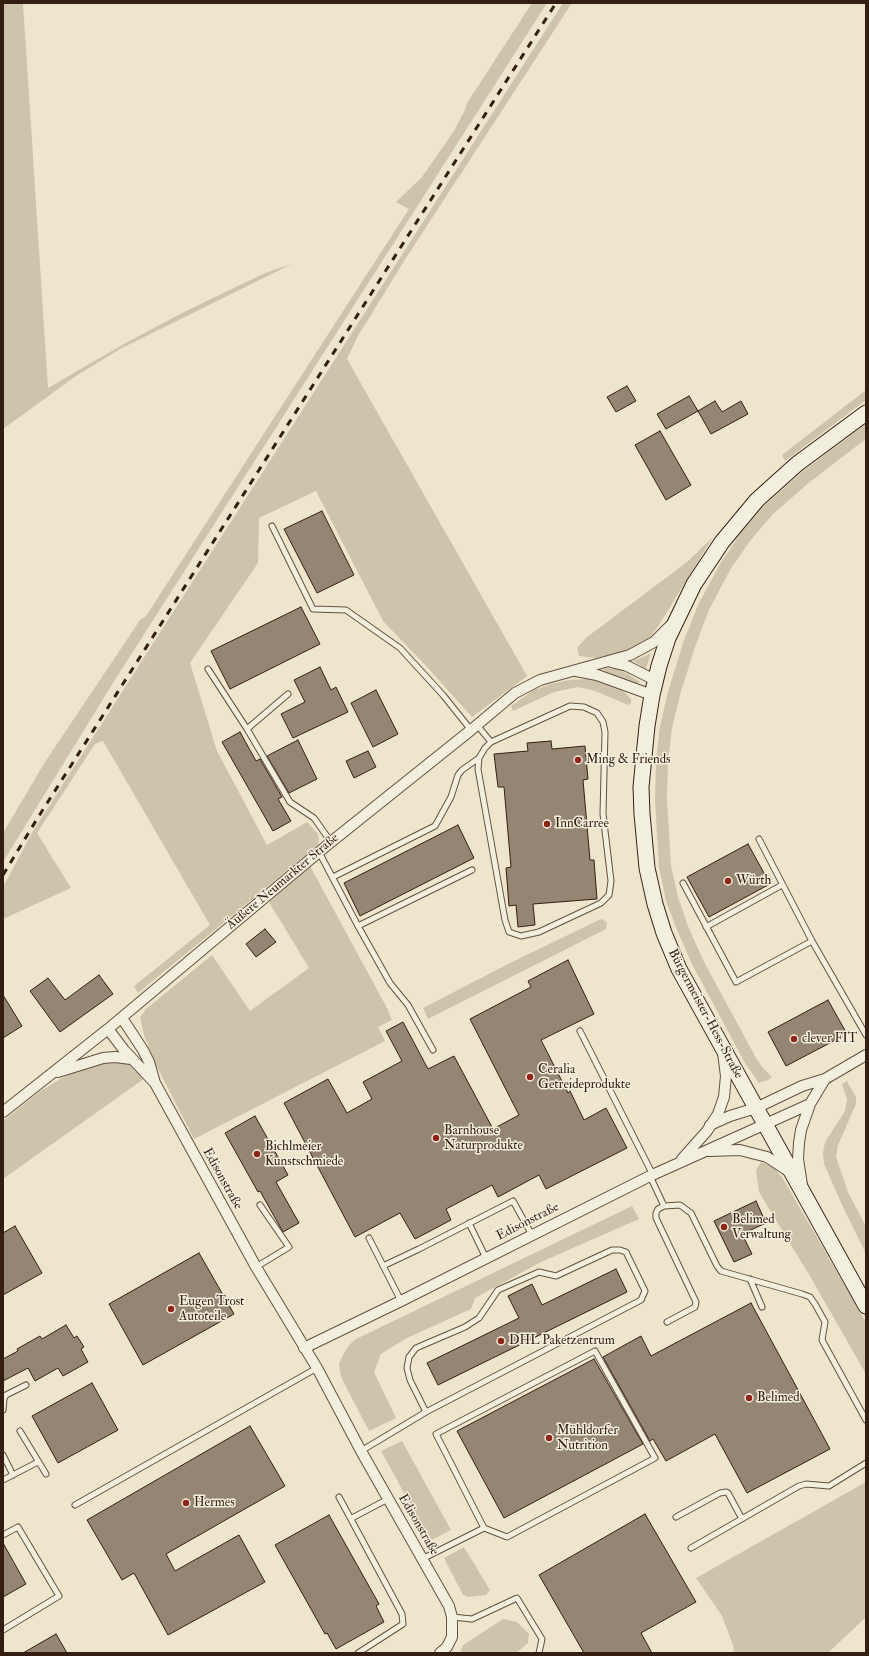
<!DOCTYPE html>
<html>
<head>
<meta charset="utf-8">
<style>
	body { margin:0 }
	#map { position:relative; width:869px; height:1656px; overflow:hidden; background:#ede6cc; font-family:"IM FELL Double Pica",serif }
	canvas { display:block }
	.frame { position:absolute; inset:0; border:4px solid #341e12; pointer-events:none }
</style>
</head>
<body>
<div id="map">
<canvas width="869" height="1656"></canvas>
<div class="frame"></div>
</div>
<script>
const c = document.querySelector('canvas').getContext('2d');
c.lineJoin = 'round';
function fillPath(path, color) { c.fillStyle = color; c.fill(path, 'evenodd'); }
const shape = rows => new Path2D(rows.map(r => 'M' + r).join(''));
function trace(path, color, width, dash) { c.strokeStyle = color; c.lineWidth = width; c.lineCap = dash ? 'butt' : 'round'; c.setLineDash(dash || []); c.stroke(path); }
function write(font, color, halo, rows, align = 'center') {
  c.font = font + ' "IM FELL Double Pica",serif'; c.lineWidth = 3; c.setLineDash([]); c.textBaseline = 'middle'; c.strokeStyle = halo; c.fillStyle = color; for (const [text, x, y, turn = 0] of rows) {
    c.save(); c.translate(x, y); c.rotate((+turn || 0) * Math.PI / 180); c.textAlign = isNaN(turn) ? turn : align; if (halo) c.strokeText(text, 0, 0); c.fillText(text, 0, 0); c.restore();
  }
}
fillPath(shape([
	[3,3,23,3,48,388,122,345,184,312,265,273,292,264,120,349,76,376,3,429],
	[532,3,547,3,113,683,3,862,3,833,45,762,140,620,146,616,409,209,396,202,422,177,454,131,465,110,467,103],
	[563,3,572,3,404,261,358,336,347,359,527,676,472,717,427,667,383,621,316,491,259,518,258,563,190,663,217,751,267,845,307,822,318,834,319,841,317,846,138,993,134,986,210,925,103,741,95,744,37,833,71,888,3,919,3,887,33,831],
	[866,390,866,400,785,461,782,455],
	[866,424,866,439,811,481,773,514,750,541,730,570,709,610,695,647,680,695,672,728,668,762,667,800,671,865,678,897,688,926,703,960,755,1056,762,1067,772,1077,768,1080,759,1083,745,1063,693,966,677,930,666,901,659,867,655,801,656,761,660,726,668,692,683,643,698,605,720,564,740,534,764,506,803,471],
	[713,537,659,625,647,641,634,649,616,654,595,658,579,656,577,648,587,637,687,562],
	[651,653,646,669,633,661,643,657],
	[603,668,617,669,628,674,640,682,638,684,634,683,621,679,604,671],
	[588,679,607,684,623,691,631,699,631,703,628,705,595,691,578,687,554,692,513,711,511,706,534,690,551,684,569,680],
	[310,866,387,1008,392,1020,378,1027,385,1041,194,1139,158,1069,144,1035,140,1017,146,1009,212,955,250,1011,309,968,269,902],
	[601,919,607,922,606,929,428,1019,423,1008,510,963],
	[120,1061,134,1066,145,1078,3,1179,3,1121,39,1092,62,1078,85,1067,107,1062],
	[847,1081,856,1097,856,1104,838,1145,836,1157,848,1192,866,1227,866,1254,843,1207,824,1164,823,1153,825,1142,845,1111,847,1100,842,1084],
	[761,1162,773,1167,782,1177,866,1322,866,1374,811,1278,759,1192,756,1170],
	[632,1206,639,1219,541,1262,475,1298,471,1309,405,1339,381,1354,374,1372,396,1418,369,1431,342,1379,340,1372,339,1364,343,1355,347,1348,354,1340],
	[402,1441,451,1530,432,1540,424,1529,381,1451],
	[866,1482,866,1617,828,1653,734,1653,733,1645,722,1616,696,1578],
	[464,1547,490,1590,486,1595,469,1597,463,1595,444,1558],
	[503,1619,517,1622,529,1634,528,1643,516,1653,460,1653,463,1645]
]), '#cec4ac');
const building = shape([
	[627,386,636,401,616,412,607,397,627,386],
	[689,396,698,411,666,429,657,414,689,396],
	[715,401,722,412,741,401,748,414,711,434,698,411,715,401],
	[660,431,691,485,666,500,635,445,660,431],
	[322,511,354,575,317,593,284,529,322,511],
	[301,607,320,644,230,689,211,651,301,607],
	[320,667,331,690,336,687,348,712,293,738,281,714,305,702,294,680,320,667],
	[376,690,398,734,373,747,351,703,376,690],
	[240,732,256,761,260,759,282,797,278,799,291,821,273,831,222,742,240,732],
	[298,740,317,779,289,793,267,756,298,740],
	[551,741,552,749,585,746,588,779,583,780,590,860,594,860,597,899,533,904,535,925,518,927,516,905,509,906,506,868,511,867,504,787,498,787,494,754,528,751,527,743,551,741],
	[368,751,376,767,354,778,346,761,368,751],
	[458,825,474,858,360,916,344,883,458,825],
	[748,844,770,884,709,917,687,877,748,844],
	[265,929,276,942,256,957,246,944,265,929],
	[568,960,594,1014,541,1040,568,1093,570,1091,584,1120,606,1108,627,1148,546,1189,539,1175,498,1197,492,1185,446,1209,451,1220,415,1239,400,1213,355,1237,284,1103,328,1079,347,1113,372,1099,363,1082,402,1061,386,1031,403,1022,428,1069,454,1056,493,1129,519,1115,470,1019,531,987,528,981,568,960],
	[99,975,113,994,60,1032,30,991,48,978,65,1000,99,975],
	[3,995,22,1026,3,1038,3,995],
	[828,1000,847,1034,786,1066,768,1032,828,1000],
	[255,1116,288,1175,276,1182,299,1223,283,1232,260,1191,258,1192,225,1133,255,1116],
	[756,1201,766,1223,742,1234,752,1254,734,1262,714,1221,756,1201],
	[15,1226,42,1273,3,1295,3,1233,15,1226],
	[199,1253,234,1314,143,1365,109,1304,199,1253],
	[616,1269,627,1292,438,1385,427,1363,519,1318,508,1296,532,1284,542,1305,616,1269],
	[751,1303,830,1449,747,1493,715,1434,666,1461,653,1439,650,1441,603,1357,641,1336,651,1356,751,1303],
	[66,1325,74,1338,77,1336,84,1347,81,1349,88,1362,63,1376,58,1368,35,1381,28,1368,3,1381,3,1359,18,1351,17,1349,40,1336,42,1339,66,1325],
	[594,1359,643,1444,504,1518,457,1431,594,1359],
	[92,1383,118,1430,58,1463,32,1416,92,1383],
	[250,1426,285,1486,166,1554,175,1571,239,1535,265,1582,168,1635,134,1573,122,1580,87,1520,250,1426],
	[645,1514,696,1602,641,1633,652,1653,584,1653,539,1575,645,1514],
	[329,1515,379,1604,376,1606,384,1622,336,1649,327,1633,325,1634,275,1545,329,1515],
	[3,1543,26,1584,3,1597,3,1543],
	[56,1634,67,1653,23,1653,56,1634]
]);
fillPath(building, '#948673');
trace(building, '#341e12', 1);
const service = shape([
	[272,526,313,609,346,610,400,648,443,695,471,730],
	[208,669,247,729],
	[288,694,247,729,290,802,314,818,331,842],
	[477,725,491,742,485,748,479,758,478,769,505,920,509,932,521,936,539,932,601,903,609,895,611,881,603,814,605,732,603,722,597,713,584,707,570,706,491,742],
	[759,839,812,941,866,1035],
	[319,852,358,926,390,983,408,1005,433,1050],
	[333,877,435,826,451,797,458,775,462,770,479,758],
	[683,883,736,982,812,941],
	[358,926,472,870],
	[706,927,782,885],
	[580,1031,653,1175],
	[650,1176,664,1206,658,1209,656,1213,656,1218,696,1302,695,1307,667,1322],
	[664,1206,680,1205,691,1213,717,1266,721,1271,802,1294,810,1297,815,1304,825,1322,822,1340,866,1420],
	[469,1223,486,1258],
	[369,1238,401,1301],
	[383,1266,419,1249,513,1201,532,1235],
	[256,1267,289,1247,260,1205],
	[750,1279,762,1307],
	[3,1410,4,1399,6,1395,26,1385],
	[20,1431,46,1474],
	[361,1451,426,1412,641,1300,645,1291,626,1252,620,1250,612,1250,556,1276,539,1272,498,1290,479,1318,465,1327,416,1348,409,1357,407,1368,410,1380,426,1412],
	[3,1455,13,1475],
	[3,1480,38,1462],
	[339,1497,402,1614,403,1624,358,1653],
	[75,1505,317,1368],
	[676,1517,720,1493,726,1492,728,1493,742,1519],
	[352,1518,388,1499],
	[3,1535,18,1527,59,1596,3,1630],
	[691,1548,799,1486,806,1484,829,1486,866,1463],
	[422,1559,484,1528,507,1537,655,1458,595,1351,436,1434,484,1528],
	[452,1617,472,1619,517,1598,542,1639,539,1653]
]);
const minor = shape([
	[611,662,627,666,655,680],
	[576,671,597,675,652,695],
	[122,1018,143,1050,149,1062,155,1083,256,1267,317,1368,361,1451,449,1606,452,1617,452,1637,447,1647,440,1653],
	[108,1029,124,1050,153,1081],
	[58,1072,103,1058,115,1057,131,1059],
	[3,1112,108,1029,331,842,471,730,515,693,540,680,630,655,654,642,670,626],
	[710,1125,730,1116,756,1108,802,1086,825,1079,866,1055],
	[709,1151,740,1150,767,1157,790,1172],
	[682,1159,707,1131,718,1114,724,1097,726,1076,723,1053],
	[802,1185,798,1159,799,1143,801,1130,810,1104],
	[304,1348,401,1301,650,1176,810,1104,825,1079]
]);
const secondary = shape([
	[866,413,797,464,757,500,722,542,694,584,668,638,659,666,652,695,647,726,641,787,642,814,647,868,655,904,664,933,679,969,866,1306]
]);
trace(service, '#625040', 7);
trace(minor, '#625040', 12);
trace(secondary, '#341e12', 17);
trace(service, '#f3efde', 5);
trace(minor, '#f3efde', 10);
trace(secondary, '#f3efde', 15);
trace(shape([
	[3,875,37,819,556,3]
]), '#341e12', 3, [7, 7]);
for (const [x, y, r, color] of [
	[578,760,4,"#8f2418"],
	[547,824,4,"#8f2418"],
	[728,881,4,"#8f2418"],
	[794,1039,4,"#8f2418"],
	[530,1077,4,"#8f2418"],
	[436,1138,4,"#8f2418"],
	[257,1154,4,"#8f2418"],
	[724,1227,4,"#8f2418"],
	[171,1309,4,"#8f2418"],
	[501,1341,4,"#8f2418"],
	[749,1398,4,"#8f2418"],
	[549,1438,4,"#8f2418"],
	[186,1503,4,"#8f2418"]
]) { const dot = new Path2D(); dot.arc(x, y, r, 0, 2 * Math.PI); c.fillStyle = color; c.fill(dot); trace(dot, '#f3efde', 1.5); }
write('13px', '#341e12', '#f3efde', [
	["Ming & Friends",586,760],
	["InnCarree",555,824],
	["Würth",736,881],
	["clever FIT",802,1039],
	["Ceralia",538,1070],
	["Getreideprodukte",538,1085],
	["Barnhouse",444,1131],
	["Naturprodukte",444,1146],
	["Bichlmeier",265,1147],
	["Kunstschmiede",265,1162],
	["Belimed",732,1220],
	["Verwaltung",732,1235],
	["Eugen Trost",179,1302],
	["Autoteile",179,1317],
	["DHL Paketzentrum",509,1341],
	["Belimed",757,1398],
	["Mühldorfer",557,1431],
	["Nutrition",557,1446],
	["Hermes",194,1503]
], 'left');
write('13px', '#341e12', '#f3efde', [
	["Äußere Neumarkter Straße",283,882,-40],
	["Bürgermeister-Hess-Straße",705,1014,62],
	["Edisonstraße",222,1179,61],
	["Edisonstraße",528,1222,-27],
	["Edisonstraße",418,1525,60]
]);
</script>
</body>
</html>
